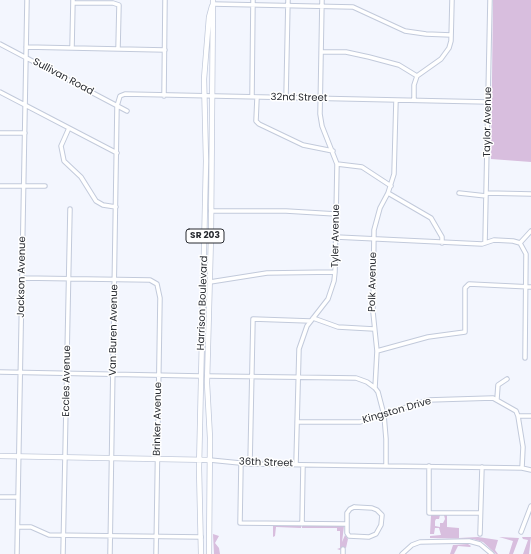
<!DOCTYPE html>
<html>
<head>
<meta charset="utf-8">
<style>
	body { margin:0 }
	canvas { display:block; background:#f3f6fe }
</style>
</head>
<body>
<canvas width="531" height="554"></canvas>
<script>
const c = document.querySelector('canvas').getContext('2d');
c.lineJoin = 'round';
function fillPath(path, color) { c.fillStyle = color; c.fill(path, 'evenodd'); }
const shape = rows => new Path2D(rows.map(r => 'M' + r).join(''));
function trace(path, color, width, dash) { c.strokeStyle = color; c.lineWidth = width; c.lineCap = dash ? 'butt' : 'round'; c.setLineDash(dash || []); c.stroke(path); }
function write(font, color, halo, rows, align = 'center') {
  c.font = font + ' Poppins,sans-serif'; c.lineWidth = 3; c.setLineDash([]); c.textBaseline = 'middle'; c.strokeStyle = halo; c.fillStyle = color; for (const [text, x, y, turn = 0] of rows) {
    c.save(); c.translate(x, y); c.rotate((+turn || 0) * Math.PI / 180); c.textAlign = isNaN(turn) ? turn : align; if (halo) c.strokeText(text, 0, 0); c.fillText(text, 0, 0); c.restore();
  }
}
fillPath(shape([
	[493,0,531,0,531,162,491,159],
	[431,515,440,515,439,519,436,519,435,521,435,526,440,527,440,523,443,523,445,519,444,515,447,515,447,527,459,528,459,538,478,537,498,540,495,550,498,554,496,554,483,542,473,539,430,538,430,536,441,535,439,528,435,528,434,534,430,534],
	[273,525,301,526,301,528,276,527,275,536,273,537],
	[302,526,344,526,342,542,345,535,348,539,346,548,343,547,340,550,337,549,340,548,340,531,337,531,337,528,302,528],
	[213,534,219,536,215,543,219,548,220,554,214,554],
	[499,537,519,538,513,554,509,554,513,541],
	[522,537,531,537,529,554,523,554,528,540,523,539],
	[468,544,471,546,470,547,458,546,454,554,450,554,453,545]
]), '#d8bede');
const minor = shape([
	[73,3,113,3,119,5,118,49],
	[213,4,353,7,405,31,426,34,451,35],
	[0,44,127,111],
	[26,47,165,50],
	[72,48,73,0],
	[321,52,346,52,369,57,399,65,417,76],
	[0,92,117,153],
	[164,96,165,0],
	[252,97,253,0],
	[257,98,256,121,259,124,303,145,333,151],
	[286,98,288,0],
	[414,100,414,85,417,76,441,59,449,48,451,41,452,0],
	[69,128,61,146,64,161,81,177,96,201,103,205,116,207],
	[0,133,25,133],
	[337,164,362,167,391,186],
	[0,186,45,186],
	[388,193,431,218,442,237,442,243],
	[459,193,486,196],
	[487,193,531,194],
	[211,211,286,211,336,214],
	[336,237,482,244,494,240,513,241,520,243,526,254,525,358],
	[485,243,490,0],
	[520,243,531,231],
	[22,278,150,280,157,284,160,298,156,554],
	[210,282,267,273,335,272],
	[313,318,338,327,374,329],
	[377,351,428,337,465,332,465,288,469,284,531,287],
	[0,372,201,376],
	[207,376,356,378,367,382,375,388],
	[497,399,498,385,507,379],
	[518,416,531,416],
	[297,422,360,422,428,400,493,398,516,411,518,416,523,447,522,468],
	[210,460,250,464,522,468,531,470],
	[241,463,240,523,347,524],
	[250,464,253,319,310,321],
	[296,464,299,349,307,326,328,299,334,281,335,272,337,164,322,126,320,114,322,0],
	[386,466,386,439,384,415,378,392,375,388,377,351,373,312,374,230,380,208,388,193,394,174,396,100],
	[429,466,429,513,480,513],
	[0,497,18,497],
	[354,507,372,508,377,510,382,515,381,525,376,534,369,537,349,536,347,533,347,513,350,509,354,507],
	[302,524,303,465],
	[18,527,31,527,49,535,201,537],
	[521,532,531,506],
	[480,534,482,467],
	[17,554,27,0],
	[63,554,70,209],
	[110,554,117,106,120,96,125,94,488,102],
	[343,554,343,549],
	[402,554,412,545,420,542,469,541,480,544,492,554]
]);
const major = shape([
	[0,456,210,460],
	[201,554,199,468,206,161,204,79,209,17,212,6],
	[209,554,210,438,207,383,211,236,213,0]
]);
trace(minor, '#c2cadb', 5.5);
trace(major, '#c2cadb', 6);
trace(minor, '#fff', 3.5);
trace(major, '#fff', 4.5);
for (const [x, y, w] of [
	[205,236,38]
]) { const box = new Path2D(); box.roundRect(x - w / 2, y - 7, w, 14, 3); c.fillStyle = '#fff'; c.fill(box); trace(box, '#282b31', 1); }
write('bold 9px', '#282b31', null, [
	["SR 203",205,236]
]);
write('10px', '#282b31', '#fff', [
	["Sullivan Road",63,77,28],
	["32nd Street",299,98,1],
	["Taylor Avenue",488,122,-89],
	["Tyler Avenue",336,236,-89],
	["Jackson Avenue",22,277,-89],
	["Polk Avenue",373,282,-89],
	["Harrison Boulevard",203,303,-88],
	["Van Buren Avenue",114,330,-89],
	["Eccles Avenue",67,381,-89],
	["Kingston Drive",397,411,-16],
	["Brinker Avenue",158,419,-89],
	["36th Street",266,463,2]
]);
</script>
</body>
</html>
